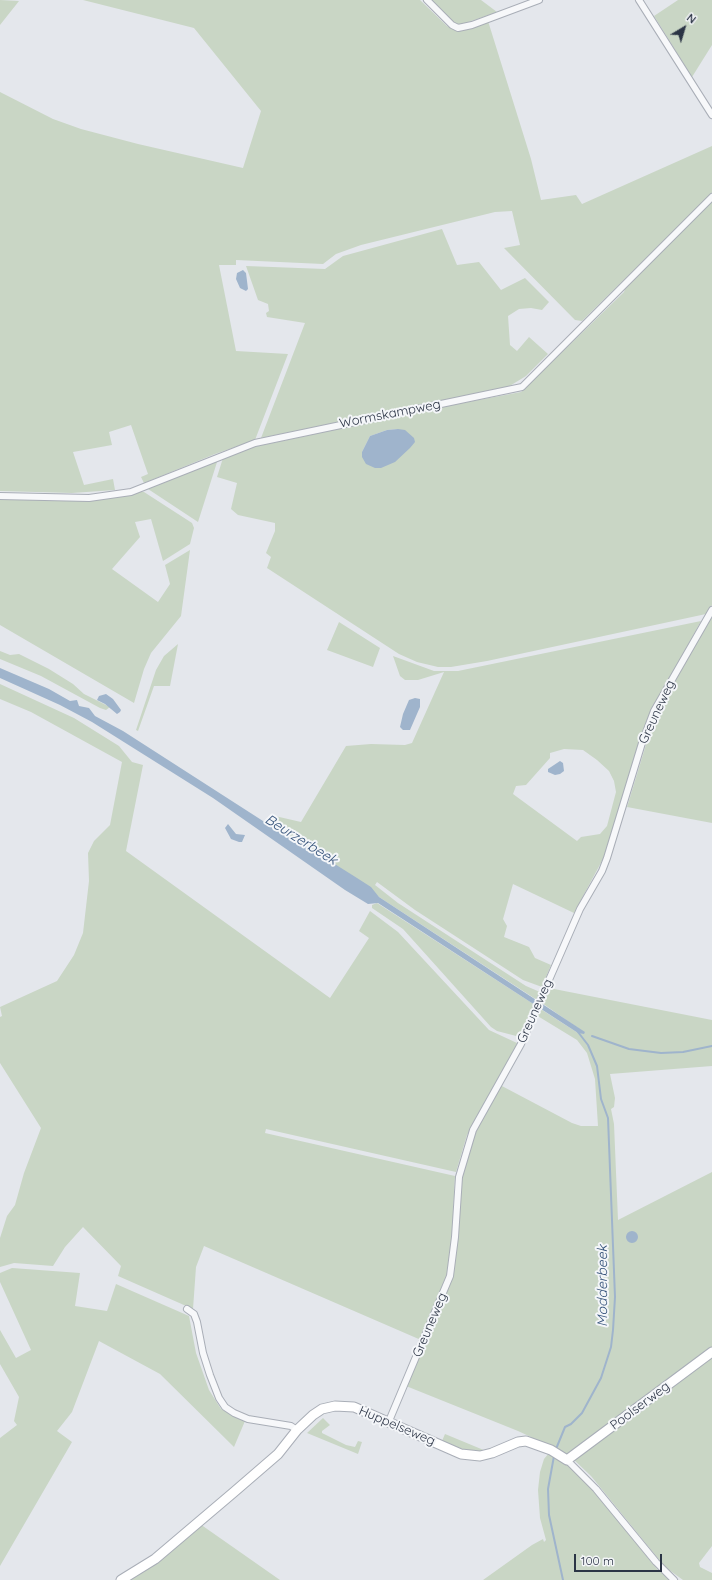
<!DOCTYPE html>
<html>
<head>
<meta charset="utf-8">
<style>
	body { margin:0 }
	#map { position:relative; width:712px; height:1580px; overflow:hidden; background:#e4e7ec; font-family:Quicksand,sans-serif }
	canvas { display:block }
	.north { position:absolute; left:664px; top:8px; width:40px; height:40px; -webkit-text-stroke:3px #f4f6f9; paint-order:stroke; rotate:38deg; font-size:11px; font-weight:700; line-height:16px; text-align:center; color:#2b3445 }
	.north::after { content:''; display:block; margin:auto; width:14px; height:18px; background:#2b3445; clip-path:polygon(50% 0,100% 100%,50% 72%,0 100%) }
	.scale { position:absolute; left:574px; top:1554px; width:88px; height:18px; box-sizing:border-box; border:2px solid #2b3445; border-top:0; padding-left:5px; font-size:12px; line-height:14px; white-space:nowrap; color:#2b3445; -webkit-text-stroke:3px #f4f6f9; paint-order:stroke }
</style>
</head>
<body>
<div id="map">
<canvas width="712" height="1580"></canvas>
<div class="north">N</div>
<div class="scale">100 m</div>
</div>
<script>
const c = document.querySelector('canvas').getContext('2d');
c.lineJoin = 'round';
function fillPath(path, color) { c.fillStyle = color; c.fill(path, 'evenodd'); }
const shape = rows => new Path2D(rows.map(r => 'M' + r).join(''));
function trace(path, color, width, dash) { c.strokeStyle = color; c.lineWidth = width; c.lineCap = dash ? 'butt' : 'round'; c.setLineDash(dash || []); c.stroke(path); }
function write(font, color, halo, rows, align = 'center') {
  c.font = font + ' Quicksand,sans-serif'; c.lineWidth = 4; c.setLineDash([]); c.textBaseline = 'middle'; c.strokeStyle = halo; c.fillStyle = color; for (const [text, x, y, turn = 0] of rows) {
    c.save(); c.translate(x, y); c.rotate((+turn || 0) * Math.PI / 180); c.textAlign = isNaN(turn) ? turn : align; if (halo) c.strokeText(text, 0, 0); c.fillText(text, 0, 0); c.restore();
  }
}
fillPath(shape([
	[0,0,19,1,0,25],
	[83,0,420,0,447,26,455,30,488,21,531,159,541,200,576,195,582,204,712,146,712,193,582,321,575,320,504,248,520,245,512,211,495,212,361,245,336,254,323,264,236,260,236,265,219,265,236,351,288,354,255,440,215,454,144,483,141,477,148,474,131,425,109,432,112,445,73,452,84,485,113,479,115,490,72,493,0,491,0,92,53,119,81,129,138,144,243,168,261,111,194,28],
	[427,0,481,0,497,12,457,26],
	[678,0,712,0,712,45,692,77,654,16],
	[712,201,712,605,706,614,487,661,451,667,438,667,417,662,399,654,267,568,271,557,266,553,275,531,275,523,238,515,231,509,237,483,217,477,223,458,253,447,311,435,350,424,521,392,624,292,626,286],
	[398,429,362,452,370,436,387,430],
	[442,229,457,265,479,262,501,290,525,278,549,302,542,310,531,308,519,309,508,316,510,345,517,351,529,337,548,354,526,376,508,387,261,438,305,323,267,317,266,313,269,311,268,304,258,300,246,266,325,269,343,256],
	[218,459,198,522,148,489],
	[138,492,144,492,192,523,194,528,190,544,163,561,151,519,135,522,140,537,112,569,158,602,170,584,165,565,190,550,181,616,151,653,144,669,134,703,0,625,0,498,75,499],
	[712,615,712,823,627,807,648,738,658,712],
	[701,621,650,715,635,756,610,843,604,857,574,913,513,884,503,919,507,926,504,937,529,947,535,958,551,965,542,987,523,980,415,910,377,882,375,885,398,903,526,986,540,992,537,1000,379,897,314,851,266,823,272,816,275,816,301,822,346,746,371,744,405,745,412,743,444,672,418,680,405,680,400,676,393,656,434,671,458,671],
	[564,749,583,750,597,760,609,771,614,781,616,792,607,826,600,834,581,837,577,841,513,794,516,786,526,785,550,758,550,753],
	[339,622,380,648,373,667,327,650],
	[178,644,170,686,154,686,138,731,136,730,156,670,164,656],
	[0,651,10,655,19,654,49,669,73,684,84,694,110,707,106,710,100,708,41,676,0,659],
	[0,684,74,718,119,746,132,762,143,765,126,851,330,998,369,938,359,931,370,911,398,932,489,1030,517,1043,516,1049,467,1135,456,1172,266,1129,265,1133,455,1176,452,1238,447,1275,421,1340,204,1246,196,1267,193,1309,118,1276,121,1266,83,1227,65,1247,53,1266,14,1263,0,1267,0,1238,7,1216,15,1205,24,1173,41,1128,0,1063,0,1017,2,1016,0,1007,57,981,74,955,83,933,89,881,88,853,94,841,110,825,122,762,31,712,0,699],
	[377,903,535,1005,520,1037,497,1031,491,1027,403,929,372,908,372,905],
	[549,988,712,1020,712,1066,610,1074,615,1098,614,1107,611,1109,614,1124,618,1220,712,1172,712,1348,566,1455,533,1441,531,1437,518,1431,406,1386,447,1289,462,1157,500,1085,572,1123,581,1126,598,1126,595,1079,587,1053,577,1040,536,1015,539,1008,578,1033,585,1033,542,1003],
	[12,1268,80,1273,75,1306,107,1311,116,1284,189,1316,196,1353,209,1390,221,1409,245,1421,234,1447,160,1374,99,1341,72,1412,57,1431,72,1442,0,1566,0,1438,17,1425,14,1421,19,1397,0,1364,0,1330,16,1358,31,1350,0,1282,0,1273],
	[712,1353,712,1546,699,1563,700,1567,712,1573,712,1580,683,1580,665,1567,591,1476,573,1459],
	[323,1418,330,1425,322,1431,322,1433,346,1445,355,1447,358,1441,362,1442,358,1454,307,1433],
	[445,1434,486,1451,469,1451,451,1445,442,1441],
	[549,1453,563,1460,586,1481,657,1569,671,1580,483,1580,532,1545,543,1539,544,1542,546,1540,540,1518,538,1490,540,1472,544,1459],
	[200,1524,280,1580,125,1580]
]), '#c9d6c5');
fillPath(shape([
	[243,270,246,273,248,289,246,291,240,288,236,279,237,273],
	[398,429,405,430,414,438,415,442,410,448,395,462,381,468,375,468,366,464,362,457,362,452,370,436,387,430],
	[0,668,49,689,70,701,77,700,79,706,89,708,95,716,123,731,277,830,314,851,357,878,371,887,379,897,585,1032,584,1034,578,1033,378,903,368,904,345,890,213,798,92,722,60,705,0,678],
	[106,694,113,699,121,710,120,712,117,714,105,704,97,700,99,696],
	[415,698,420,699,420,707,410,730,403,730,400,727,403,714,409,700],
	[560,761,563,763,564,771,560,774,555,775,548,772,548,769],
	[228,824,236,834,245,835,242,842,239,842,231,839,225,828],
	'626 1237a6 6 0 1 1 12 0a6 6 0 1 1-12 0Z'
]), '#9fb4cc');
trace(shape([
	[592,1036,629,1049,661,1053,683,1052,712,1046],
	[556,1449,565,1427,571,1424,582,1413,601,1378,611,1347,613,1330,615,1297,608,1118,601,1099,597,1066,588,1045,578,1032],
	[554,1456,548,1489,549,1515,563,1580]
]), '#9fb4cc', 2);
const street = shape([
	[427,0,452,25,458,28,472,25,539,0],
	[639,0,712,115],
	[0,496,89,498,131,492,255,443,522,387,712,197],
	[187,1309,194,1314,197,1322,203,1353,210,1375,219,1398,225,1407,234,1413,248,1419,291,1426,297,1430],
	[389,1421,450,1276,455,1237,459,1177,473,1130,521,1044,580,909,602,871,607,858,642,743,654,711,712,610],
	[567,1460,596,1489,656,1562,674,1580]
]);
const secondary = shape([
	[121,1580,155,1559,234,1492,278,1454,297,1430,313,1415,322,1409,335,1406,354,1407,461,1454,480,1456,492,1453,518,1442,526,1441,551,1450,567,1460,712,1352]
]);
trace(street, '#a9aeb7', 8);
trace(secondary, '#a9aeb7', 11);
trace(street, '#f7f8fa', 6);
trace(secondary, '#fff', 9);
write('13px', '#2b3445', '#f4f6f9', [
	["Wormskampweg",390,414,-11],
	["Greuneweg",657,712,-65],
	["Greuneweg",535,1011,-66],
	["Greuneweg",430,1325,-67],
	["Poolserweg",640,1406,-37],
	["Huppelseweg",397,1426,23]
]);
write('italic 14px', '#34527a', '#f4f6f9', [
	["Beurzerbeek",301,840,32],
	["Modderbeek",603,1286,-90]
]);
</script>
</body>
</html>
